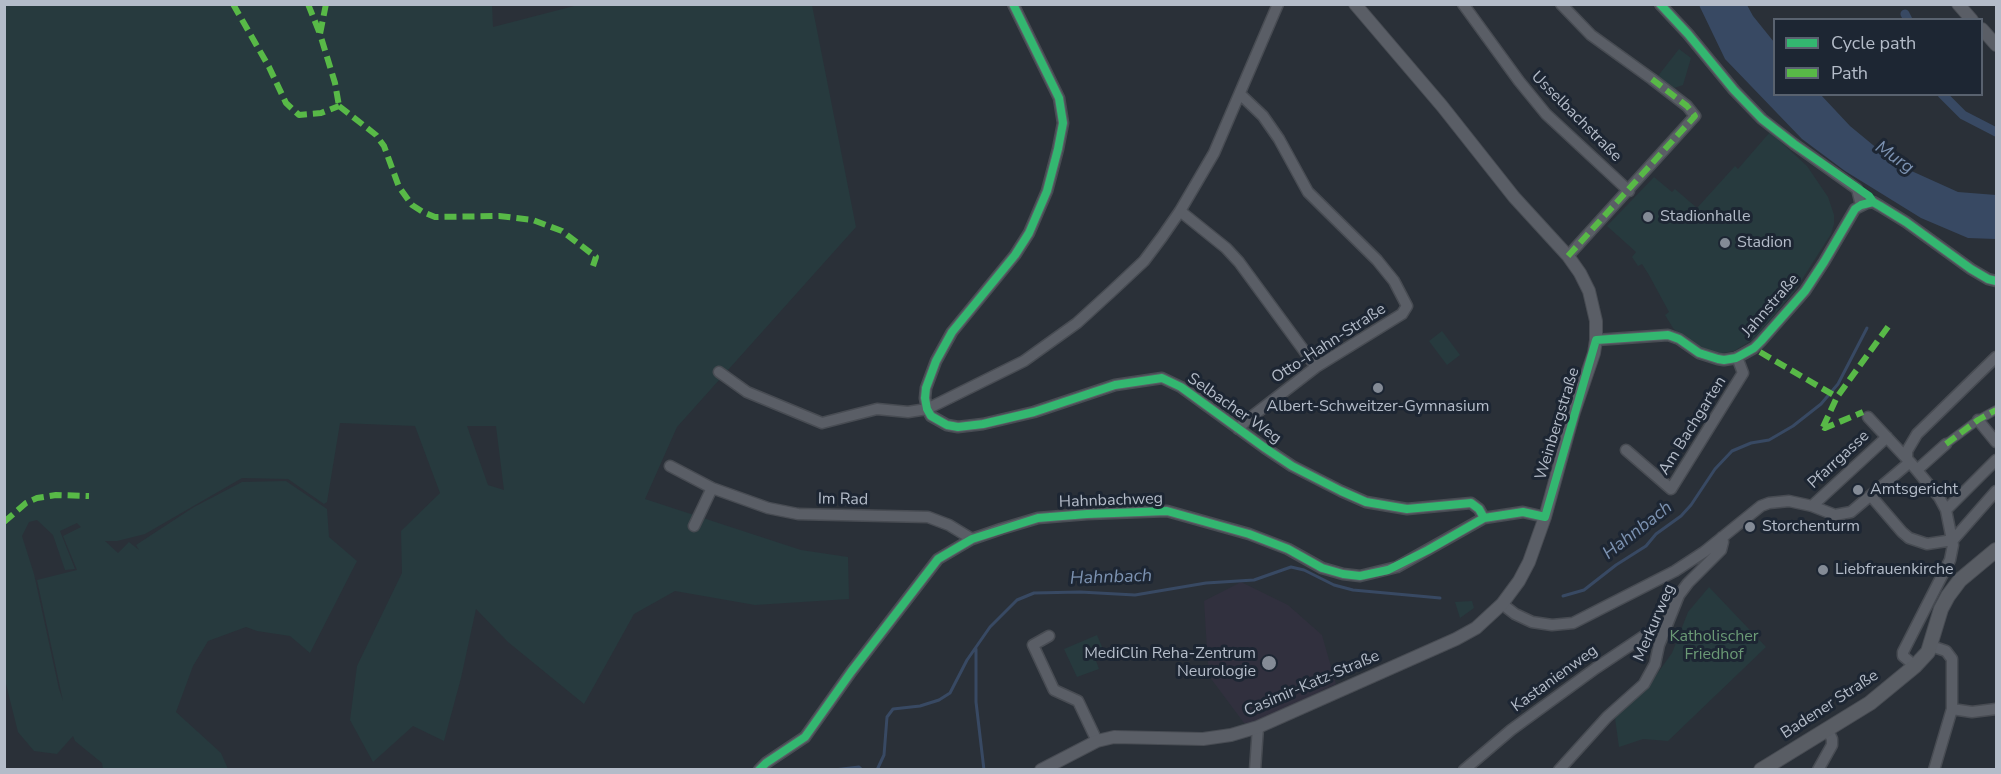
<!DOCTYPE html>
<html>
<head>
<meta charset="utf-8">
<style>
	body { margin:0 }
	#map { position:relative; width:2001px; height:774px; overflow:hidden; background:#2a3038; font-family:"Nunito Sans",sans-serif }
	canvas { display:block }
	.frame { position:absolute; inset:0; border:6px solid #b4bcc9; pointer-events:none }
	.legend { position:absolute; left:1773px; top:18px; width:210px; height:78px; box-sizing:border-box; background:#1d2633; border:2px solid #59626f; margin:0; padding:8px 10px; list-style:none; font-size:18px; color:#b4bcc9 }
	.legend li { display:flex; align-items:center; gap:12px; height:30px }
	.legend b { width:30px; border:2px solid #59626f }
</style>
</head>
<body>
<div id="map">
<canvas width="2001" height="774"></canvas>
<div class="frame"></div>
<ul class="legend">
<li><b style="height:8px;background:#33b770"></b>Cycle path</li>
<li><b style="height:8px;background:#58b947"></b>Path</li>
</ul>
</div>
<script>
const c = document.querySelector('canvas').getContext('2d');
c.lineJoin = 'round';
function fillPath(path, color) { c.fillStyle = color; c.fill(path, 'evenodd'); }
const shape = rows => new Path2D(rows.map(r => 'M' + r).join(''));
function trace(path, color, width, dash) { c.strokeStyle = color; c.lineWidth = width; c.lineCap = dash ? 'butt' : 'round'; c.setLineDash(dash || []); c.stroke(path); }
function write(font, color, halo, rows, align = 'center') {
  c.font = font + ' "Nunito Sans",sans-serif'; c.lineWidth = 6; c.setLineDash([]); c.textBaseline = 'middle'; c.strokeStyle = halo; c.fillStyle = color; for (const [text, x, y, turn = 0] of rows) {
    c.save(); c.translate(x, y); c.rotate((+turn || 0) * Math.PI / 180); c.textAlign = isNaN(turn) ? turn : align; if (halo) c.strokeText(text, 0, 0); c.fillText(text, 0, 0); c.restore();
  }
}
fillPath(shape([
	[1241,582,1288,605,1322,635,1336,684,1251,725,1244,723,1209,676,1207,650,1204,601]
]), '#31303e');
fillPath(shape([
	[492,4,493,27,578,5,812,5,856,227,677,427,645,499,801,550,848,557,849,599,755,605,675,591,634,614,584,704,508,642,476,609,461,678,444,741,413,726,373,762,350,720,357,666,402,573,401,531,440,493,415,426,340,423,327,502,324,504,288,479,242,478,145,534,117,541,105,541,118,553,129,542,139,550,136,545,194,507,242,482,286,481,327,509,329,537,357,561,310,653,290,636,257,631,246,627,208,641,193,666,176,712,221,753,228,769,103,769,102,763,75,741,73,736,57,754,34,751,18,732,4,676,4,5],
	[467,426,496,426,504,490,488,485],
	[37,520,53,535,65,570,75,569,60,531,77,523,81,527,63,536,77,570,37,580,63,701,59,689,34,574,22,536,29,522],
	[1679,49,1691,58,1683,85,1674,88,1658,76],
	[1770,132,1807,166,1828,197,1834,215,1834,224,1831,234,1794,292,1754,339,1734,351,1717,354,1700,349,1686,341,1673,328,1665,315,1669,312,1649,275,1642,264,1638,266,1632,257,1636,252,1607,226,1654,177,1672,192,1675,189,1697,208,1735,166,1738,169],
	[1442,331,1460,355,1447,365,1429,341],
	[1709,587,1766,647,1668,741,1643,739,1619,747,1615,718,1649,685,1672,653,1688,612],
	[1472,601,1474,608,1460,618,1455,602],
	[1097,635,1105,654,1095,658,1099,669,1077,677,1064,649]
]), '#273a3e');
fillPath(shape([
	[1699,5,1747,5,1753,16,1774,42,1774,94,1821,95,1850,126,1896,164,1958,192,1996,195,1996,239,1968,238,1921,218,1845,171,1802,139,1725,59]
]), '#384963');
trace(shape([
	[1563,596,1584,590,1616,565,1646,546,1656,534,1681,516,1691,505,1715,469,1732,451,1751,443,1769,440,1793,426,1821,404,1838,384,1867,328],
	[976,649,976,702,984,770],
	[834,770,859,767,862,770],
	[877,770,884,755,887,717,893,709,920,706,939,700,950,693,967,660,990,627,1017,600,1034,593,1080,592,1135,595,1206,583,1254,580,1291,567,1304,570,1334,585,1353,590,1440,598]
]), '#384963', 3);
trace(shape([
	[1905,14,1908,20],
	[1942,94,1963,115,1996,132]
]), '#384963', 9);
const pedestrian = shape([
	[1946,444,1978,420,1996,410]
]);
const minor = shape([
	[1013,4,1059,98,1063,123,1058,149,1047,191,1029,233,1015,255,952,332,936,361,926,388,925,398,927,409,931,416,947,425,958,427,983,424,1034,412,1115,385,1162,378,1181,387,1265,448,1292,466,1341,491,1366,502,1407,509,1471,503,1479,509,1484,518],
	[1463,4,1519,81,1546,114,1629,191],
	[1561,4,1591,35,1652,79,1687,106,1695,116,1568,256],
	[1660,4,1688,34,1734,90,1762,119,1794,144,1857,189,1861,205],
	[1180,211,1226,248,1239,262,1316,367],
	[1596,340,1668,335,1679,339,1699,353,1718,359,1724,360,1736,358,1754,348,1761,341,1805,291,1824,262,1855,209,1867,203,1873,202,1880,206,1906,222,1971,269,1988,279,1996,281],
	[719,372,747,392,822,423,877,409,908,412,927,409,1024,361,1077,323,1112,291,1144,261,1162,237,1180,211,1214,153,1278,4],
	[1868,417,1909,461],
	[1978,420,1996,442],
	[1238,429,1246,421,1316,367,1402,314,1407,306,1394,281,1377,260,1308,192,1279,139,1263,116,1241,95],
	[1626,450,1671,489,1743,373,1737,357],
	[1907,459,1907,451,1917,434,1996,357],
	[670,466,712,488,768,508,798,514,928,517,949,525,972,539],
	[1917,470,1946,444],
	[1871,496,1902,532,1909,538,1927,544,1953,540,1996,491],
	[1812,506,1887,437],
	[1946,510,1996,460],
	[694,526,712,488],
	[1502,604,1515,614,1532,622,1552,625,1573,623,1675,571,1704,552,1761,506,1769,503,1789,501,1812,506,1835,515,1851,512,1910,462,1939,497,1946,510,1953,545,1950,560,1903,652,1903,656,1915,666],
	[1049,636,1033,645,1054,690,1078,701,1097,741],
	[1931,646,1946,651,1952,659,1952,709,1934,770],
	[1952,709,1972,712,1996,709],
	[759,770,766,763,805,737,851,672,938,559,972,539,1001,529,1038,518,1087,514,1167,511,1249,534,1288,549,1322,568,1343,574,1360,576,1397,567,1484,518,1523,512,1545,517],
	[1255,770,1258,727],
	[1464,770,1511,730,1596,668,1668,620],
	[1559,770,1607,717,1644,684,1655,664,1659,645,1679,595,1688,583,1721,550,1723,542,1722,537],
	[1818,770,1832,745,1832,739,1827,729]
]);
const tertiary = shape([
	[1958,4,1972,20],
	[1982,29,1996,45],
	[1041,770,1097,741,1114,737,1203,739,1231,735,1258,727,1456,639,1476,628,1502,604,1519,581,1529,562,1545,517,1574,412,1594,353,1596,340,1596,321,1589,291,1580,273,1568,256,1514,197,1442,106,1355,4]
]);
const secondary = shape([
	[1761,770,1870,703,1915,666,1928,652,1941,609,1948,596,1960,580,1996,550]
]);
trace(pedestrian, '#484c53', 10);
trace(minor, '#484c53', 13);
trace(tertiary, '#484c53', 14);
trace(secondary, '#484c53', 16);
trace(pedestrian, '#5a5e66', 8);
trace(minor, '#5a5e66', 10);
trace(tertiary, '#5a5e66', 12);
trace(secondary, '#595d64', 14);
trace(shape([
	[233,4,269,67,286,103,299,115,321,113,339,106],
	[308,4,320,34],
	[326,4,320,34,335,83,339,106],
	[339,106,376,135,384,146,399,187,412,205,423,212,435,217,499,216,533,220,562,231,596,257,593,266],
	[1568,256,1695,116,1687,106,1652,79],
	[1760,352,1837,397],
	[1823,427,1837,397,1890,324],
	[1823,427,1825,428,1863,412],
	[1946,444,1978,420,1996,410],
	[4,522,26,503,37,498,56,495,89,496]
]), '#58b947', 6, [12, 6]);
trace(shape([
	[1013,4,1059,98,1063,123,1058,149,1047,191,1029,233,1015,255,952,332,936,361,926,388,925,398,927,409,931,416,947,425,958,427,983,424,1034,412,1115,385,1162,378,1181,387,1265,448,1292,466,1341,491,1366,502,1407,509,1471,503,1479,509,1484,518],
	[1660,4,1688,34,1734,90,1762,119,1794,144,1869,196,1873,202],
	[759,770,766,763,805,737,851,672,938,559,972,539,1038,518,1087,514,1167,511,1249,534,1288,549,1322,568,1343,574,1360,576,1388,570,1428,550,1484,518,1523,512,1545,517,1596,340,1668,335,1679,339,1699,353,1718,359,1724,360,1736,358,1754,348,1761,341,1805,291,1824,262,1855,209,1861,205,1873,202,1880,206,1906,222,1971,269,1988,279,1996,281]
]), '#33b770', 8);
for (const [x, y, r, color] of [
	[1648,217,6,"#848b96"],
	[1725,243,6,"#848b96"],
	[1378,388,6,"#848b96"],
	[1858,490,6,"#848b96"],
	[1750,527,6,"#848b96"],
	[1823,570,6,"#848b96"],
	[1269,663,8,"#848b96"]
]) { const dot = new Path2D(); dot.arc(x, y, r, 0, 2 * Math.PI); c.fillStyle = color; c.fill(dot); trace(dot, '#1d2633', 2); }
write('16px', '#b4bcc9', '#1d2633', [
	["Usselbachstraße",1576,117,45],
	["Jahnstraße",1771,306,-49],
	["Otto-Hahn-Straße",1329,344,-33],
	["Selbacher Weg",1234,409,35],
	["Weinbergstraße",1558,424,-73],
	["Am Bachgarten",1693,426,-58],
	["Pfarrgasse",1839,460,-43],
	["Im Rad",843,500,1],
	["Hahnbachweg",1111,501,-2],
	["Merkurweg",1655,623,-67],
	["Kastanienweg",1555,679,-36],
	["Casimir-Katz-Straße",1312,684,-23],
	["Badener Straße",1830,705,-33]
]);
write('16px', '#b4bcc9', '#1d2633', [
	["Stadionhalle",1660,217],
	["Stadion",1737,243],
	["Albert-Schweitzer-Gymnasium",1378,407,"center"],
	["Amtsgericht",1870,490],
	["Storchenturm",1762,527],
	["Liebfrauenkirche",1835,570],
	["MediClin Reha-Zentrum",1256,654,"right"],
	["Neurologie",1256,672,"right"]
], 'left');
write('16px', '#6b9a76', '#1d2633', [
	["Katholischer",1714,637],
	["Friedhof",1714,655]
]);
write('italic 18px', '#7c92b1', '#1d2633', [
	["Murg",1894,158,35],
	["Hahnbach",1638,531,-38],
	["Hahnbach",1111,578,-2]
]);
</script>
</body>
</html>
